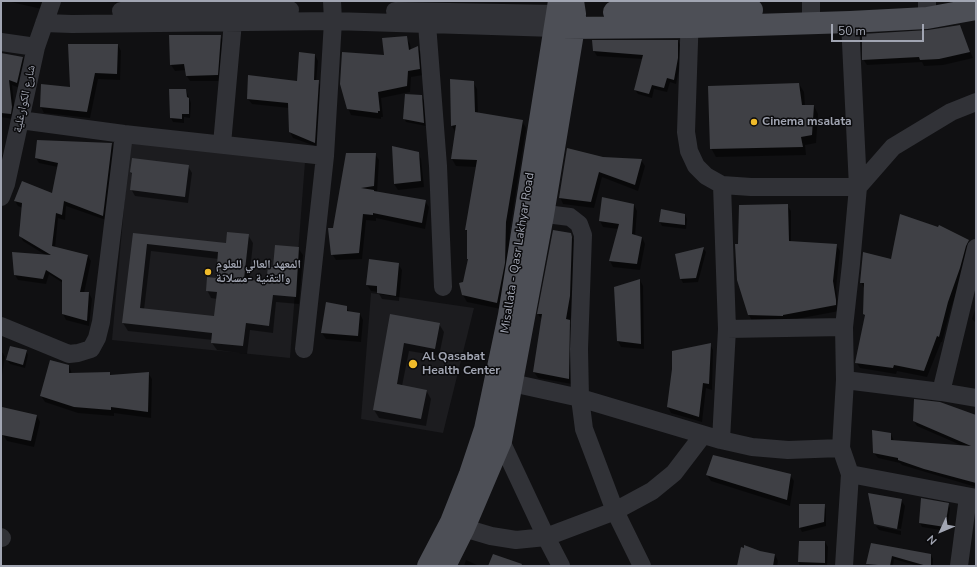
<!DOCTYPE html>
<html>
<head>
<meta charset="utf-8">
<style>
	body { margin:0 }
	#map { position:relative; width:977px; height:567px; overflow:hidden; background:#101012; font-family:"Nunito Sans",sans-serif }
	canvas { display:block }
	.frame { position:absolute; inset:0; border:2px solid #a1a5b2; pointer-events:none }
	.north { position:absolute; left:921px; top:511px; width:40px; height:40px; -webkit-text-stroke:3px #0b0b0d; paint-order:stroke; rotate:226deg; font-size:11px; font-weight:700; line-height:16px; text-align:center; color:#a1a5b2 }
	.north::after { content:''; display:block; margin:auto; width:14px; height:18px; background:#a1a5b2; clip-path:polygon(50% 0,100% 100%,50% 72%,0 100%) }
	.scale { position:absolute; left:831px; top:24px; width:93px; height:18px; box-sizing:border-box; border:2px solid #a1a5b2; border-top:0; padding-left:5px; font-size:12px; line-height:14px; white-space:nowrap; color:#a1a5b2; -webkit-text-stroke:3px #0b0b0d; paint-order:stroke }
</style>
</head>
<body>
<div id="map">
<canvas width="977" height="567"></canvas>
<div class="frame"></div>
<div class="north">N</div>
<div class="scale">50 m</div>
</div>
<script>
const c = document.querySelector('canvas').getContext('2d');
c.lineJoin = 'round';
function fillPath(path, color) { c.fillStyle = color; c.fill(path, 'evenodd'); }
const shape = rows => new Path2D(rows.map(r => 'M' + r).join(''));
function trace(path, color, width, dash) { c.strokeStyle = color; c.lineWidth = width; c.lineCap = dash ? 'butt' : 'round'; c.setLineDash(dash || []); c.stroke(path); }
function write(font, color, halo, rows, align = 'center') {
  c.font = font + ' "Nunito Sans","Noto Naskh Arabic",sans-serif'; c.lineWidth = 3; c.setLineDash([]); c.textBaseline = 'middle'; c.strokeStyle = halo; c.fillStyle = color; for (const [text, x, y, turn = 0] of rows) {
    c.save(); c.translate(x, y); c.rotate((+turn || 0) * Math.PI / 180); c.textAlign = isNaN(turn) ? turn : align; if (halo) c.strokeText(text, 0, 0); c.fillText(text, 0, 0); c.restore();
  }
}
fillPath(shape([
	[130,141,305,162,290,358,112,340],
	[371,293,474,308,443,433,361,419]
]), '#1c1c1f');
fillPath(shape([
	[6,1,43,1,42,9],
	[92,1,137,1,136,4],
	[959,26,973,58,943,65,924,66,922,62,867,65,863,59,928,31],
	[220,36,224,42,221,81,190,81,186,75,186,70,175,71,171,65],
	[406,38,410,44,411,50,417,47,421,53,423,75,411,77,410,92,381,98,383,117,381,117,381,119,351,115,348,108,385,56],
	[678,41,680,45,680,64,676,84,670,82,667,92,654,89,652,98,638,94,635,90,643,59,597,56,594,51],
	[118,45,121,51,120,80,98,79,90,118,44,113,41,107,71,88],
	[1,54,23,57,26,63,20,88,12,85,15,113,13,119,1,117],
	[315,55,318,61,316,81,318,81,321,87,318,147,293,138,290,132,289,108,252,104,248,99,298,82],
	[473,82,477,89,478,114,522,121,526,128,510,229,508,271,501,309,467,302,463,295,469,261,468,232,466,230,476,167,456,166,452,159,456,133,452,126],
	[799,84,804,92,805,106,814,106,818,114,816,143,805,145,806,155,716,157,711,148],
	[186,90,191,103,190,118,184,117,184,123,173,122,171,118],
	[421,96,424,100,426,126,406,122,404,118],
	[112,144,115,150,106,220,66,206,65,220,58,218,55,248,88,256,91,261,84,293,89,293,92,299,89,326,66,320,63,314,63,283,49,274,46,284,18,280,15,275,47,256,23,241,20,235,23,208,18,206,15,201,53,194,58,167,39,163,36,158],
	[1,152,3,156,1,163],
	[418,153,421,159,424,187,398,190,394,184],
	[375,154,379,160,377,193,425,201,429,207,425,229,376,218,376,221,366,220,362,259,336,260,332,254,333,229],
	[603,158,641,160,645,166,638,191,602,177,594,208,563,204,560,197],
	[188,166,192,173,188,203,135,196,131,189,133,176,131,172],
	[634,205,637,211,635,236,642,237,645,244,640,270,613,267,610,261,618,229,603,227,600,221],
	[787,205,791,211,791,242,836,245,840,251,836,288,839,311,786,321,752,321,749,315],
	[685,215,687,219,686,229,662,226,660,222],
	[134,234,227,245,248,235,253,243,249,281,267,283,274,268,298,248,303,255,299,304,276,302,273,333,250,330,247,354,217,350,212,343,213,340,128,331,123,323],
	[151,251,219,259,216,279,207,290,211,298,217,299,215,317,144,310],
	[570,234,574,240,573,303,570,323,572,327,572,384,538,378,534,372,542,320,538,314],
	[968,241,972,247,951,308,942,342,941,342,927,377,897,371,896,374,860,368,856,362,865,316,864,314,864,288,861,282,892,261],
	[703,248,706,252,698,282,683,283,681,279],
	[398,264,402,270,399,301,382,299,378,292,371,291,367,285],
	[640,280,643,286,644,349,621,347,618,341],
	[346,307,350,313,360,314,363,320,361,342,326,339,322,333],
	[976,307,976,323,972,319],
	[391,315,439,324,444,332,439,356,409,351,402,386,426,390,431,399,426,426,379,418,374,410],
	[710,344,713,350,712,390,706,388,702,422,671,413,668,407,673,369],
	[26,351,28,355,25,368,10,364,7,360],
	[1,352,3,353,5,357,2,375,1,374],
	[69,366,72,374,110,373,111,376,148,373,152,379,151,418,114,413,114,416,78,413,45,402,41,396],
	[3,409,37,416,40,422,34,447,7,441,3,435],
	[976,417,976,487,902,465,900,463,878,458,874,453,891,434,894,441,963,446,917,426,914,421],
	[707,475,790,475,794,481,790,506,711,481],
	[901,500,905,506,901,529,876,524,876,525,875,524],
	[948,504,950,508,947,531,922,527,920,523],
	[800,505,824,505,826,509,826,526,802,532,800,528],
	[876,526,901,531,901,535,879,530],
	[800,542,825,542,828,547,827,566,799,566],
	[872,545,931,555,933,559,933,566,918,566,894,559,893,566,869,566,867,564],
	[759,552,775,555,778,561,777,566,738,566],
	[466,560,479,566,464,566]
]), '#0007');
fillPath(shape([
	[960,25,970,52,939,59,920,60,919,57,862,60,862,34,928,30],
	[169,35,221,35,218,75,186,76,184,64,170,65],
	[407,36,409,50,418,46,420,69,408,71,407,86,378,92,380,111,378,111,378,113,347,109,340,84,342,52,384,55,382,38],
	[592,40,678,40,678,58,674,80,667,78,664,88,652,85,649,94,634,90,643,55,593,51],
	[68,44,118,44,117,74,95,73,87,112,40,107,41,84,70,87],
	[299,52,315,54,314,80,319,80,315,143,289,132,288,103,247,99,248,75,297,81],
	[1,53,23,57,17,83,9,80,12,107,11,114,1,113],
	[450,79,474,81,475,112,523,120,506,222,505,263,497,303,462,295,459,283,463,282,468,259,467,259,467,230,465,230,477,160,451,159,456,125,451,126],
	[799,83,802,105,814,105,812,135,801,137,803,147,710,149,708,86],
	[169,89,186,89,187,97,189,98,189,114,182,114,182,119,170,118],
	[405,94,422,95,424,123,403,119],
	[37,140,112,143,103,216,64,201,62,215,56,213,52,246,88,255,80,292,89,292,87,321,62,314,62,280,46,270,43,279,14,275,12,252,51,255,19,236,22,203,14,201,22,181,52,193,58,163,35,158],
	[392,146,419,152,421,181,394,184],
	[567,148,603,157,642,159,635,185,599,172,591,202,559,198],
	[346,153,376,153,374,186,361,188,374,190,374,191,426,200,422,223,373,213,373,215,363,214,359,253,331,255,328,228,333,228],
	[132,158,189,165,185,197,130,190,132,173,130,172],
	[602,197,634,204,632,234,642,237,637,264,609,261,619,224,599,221],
	[788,204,789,241,837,244,833,281,836,300,836,305,783,315,783,316,748,315,737,280,735,244,738,244,739,205],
	[661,209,685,214,685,225,659,222],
	[900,214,938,227,939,225,969,240,966,246,960,268,948,302,939,337,937,336,924,371,894,365,893,368,855,363,865,315,863,314,864,283,860,283,863,252,891,259],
	[553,230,571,233,572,237,570,296,566,319,570,320,569,379,533,372,542,314,537,314],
	[227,232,249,234,244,279,266,282,268,267,273,267,275,245,299,247,296,297,273,295,269,326,246,323,243,346,211,343,212,333,122,323,133,233,226,243],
	[147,244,218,252,216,278,207,277,206,291,217,292,214,316,140,308],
	[704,247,696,278,680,279,675,254],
	[369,259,399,263,396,296,377,293,377,286,366,285],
	[640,279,641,344,617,341,614,287],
	[326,302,347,306,347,311,360,313,358,336,321,333],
	[390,314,440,323,435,349,404,343,397,384,427,390,421,419,373,410],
	[711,343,709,384,703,383,699,417,667,407,672,369,672,351],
	[10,346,27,350,23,365,6,360],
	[50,360,69,365,69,373,110,372,110,375,149,372,148,412,111,407,111,410,74,407,40,396],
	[914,399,940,402,976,415,976,483,924,469,898,460,898,458,873,453,872,430,891,433,891,440,971,446,913,421],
	[2,407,37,415,31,441,2,435],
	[713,455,791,474,787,500,706,475],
	[868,493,902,499,897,529,874,524],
	[921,498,949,503,945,527,919,523],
	[799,504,825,504,824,522,799,528],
	[799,541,825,541,825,563,798,562],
	[871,543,931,554,931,566,927,566,892,556,890,566,866,564],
	[744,545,760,551,775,554,773,566,737,566,741,547,744,548],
	[493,554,522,564,521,566,488,566]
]), '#3f4045');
trace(shape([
	[811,1,811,22],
	[121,11,233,8,290,10],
	[395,11,557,14],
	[690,13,686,132,689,151,696,166,706,176,722,185,751,187,858,187,893,147,951,112,976,102],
	[927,18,927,1],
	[44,23,72,24,333,21,555,28],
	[427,24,438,166,443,287],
	[1,42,36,47],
	[20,120,124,134,325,156],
	[222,144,233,22],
	[1,197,6,184,36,47,52,1],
	[530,212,570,217,579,224,583,235,579,349,580,398,584,429,615,511,642,566],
	[1,326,69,354,78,353,91,349,97,338,101,322,124,134],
	[727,329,844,327],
	[304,349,325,156,333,21,332,1],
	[845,380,941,392,976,398],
	[498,381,512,383,580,398,721,440,752,447,788,450,841,448],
	[941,392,976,248],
	[721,440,727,329,722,185],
	[850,474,976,498],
	[451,522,464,528,491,536,516,540,546,537,501,441],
	[1,537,2,538],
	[561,566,546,537,615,511,652,491,674,473,703,435],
	[844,566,850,474,841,448,845,380,844,327,851,264,858,187,850,22],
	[959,566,968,497]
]), '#313237', 18);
trace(shape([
	[614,12,690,10,752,10],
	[560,28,691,27,850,22,927,18,976,9],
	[428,566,451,522,470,474,485,429,509,315,559,1],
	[445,566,464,528,501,441,543,215,574,27,575,14,573,1]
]), '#4d4f56', 22);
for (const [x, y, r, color] of [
	[754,122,4,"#f0bb2a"],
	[208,272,4,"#f0bb2a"],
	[413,364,5,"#f0bb2a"]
]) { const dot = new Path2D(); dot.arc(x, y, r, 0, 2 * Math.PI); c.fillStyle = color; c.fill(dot); trace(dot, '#0b0b0d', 1.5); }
write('12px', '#a1a5b2', '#0b0b0d', [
	["شارع الكوارغلية",25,99,-78],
	["Misallata - Qasr Lakhyar Road",518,253,-81]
]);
write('bold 12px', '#a1a5b2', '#0b0b0d', [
	["Cinema msalata",762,122],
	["المعهد العالي للعلوم",216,265],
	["والتقنية -مسلاتة",216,279],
	["Al Qasabat",422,357],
	["Health Center",422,371]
], 'left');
</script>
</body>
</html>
